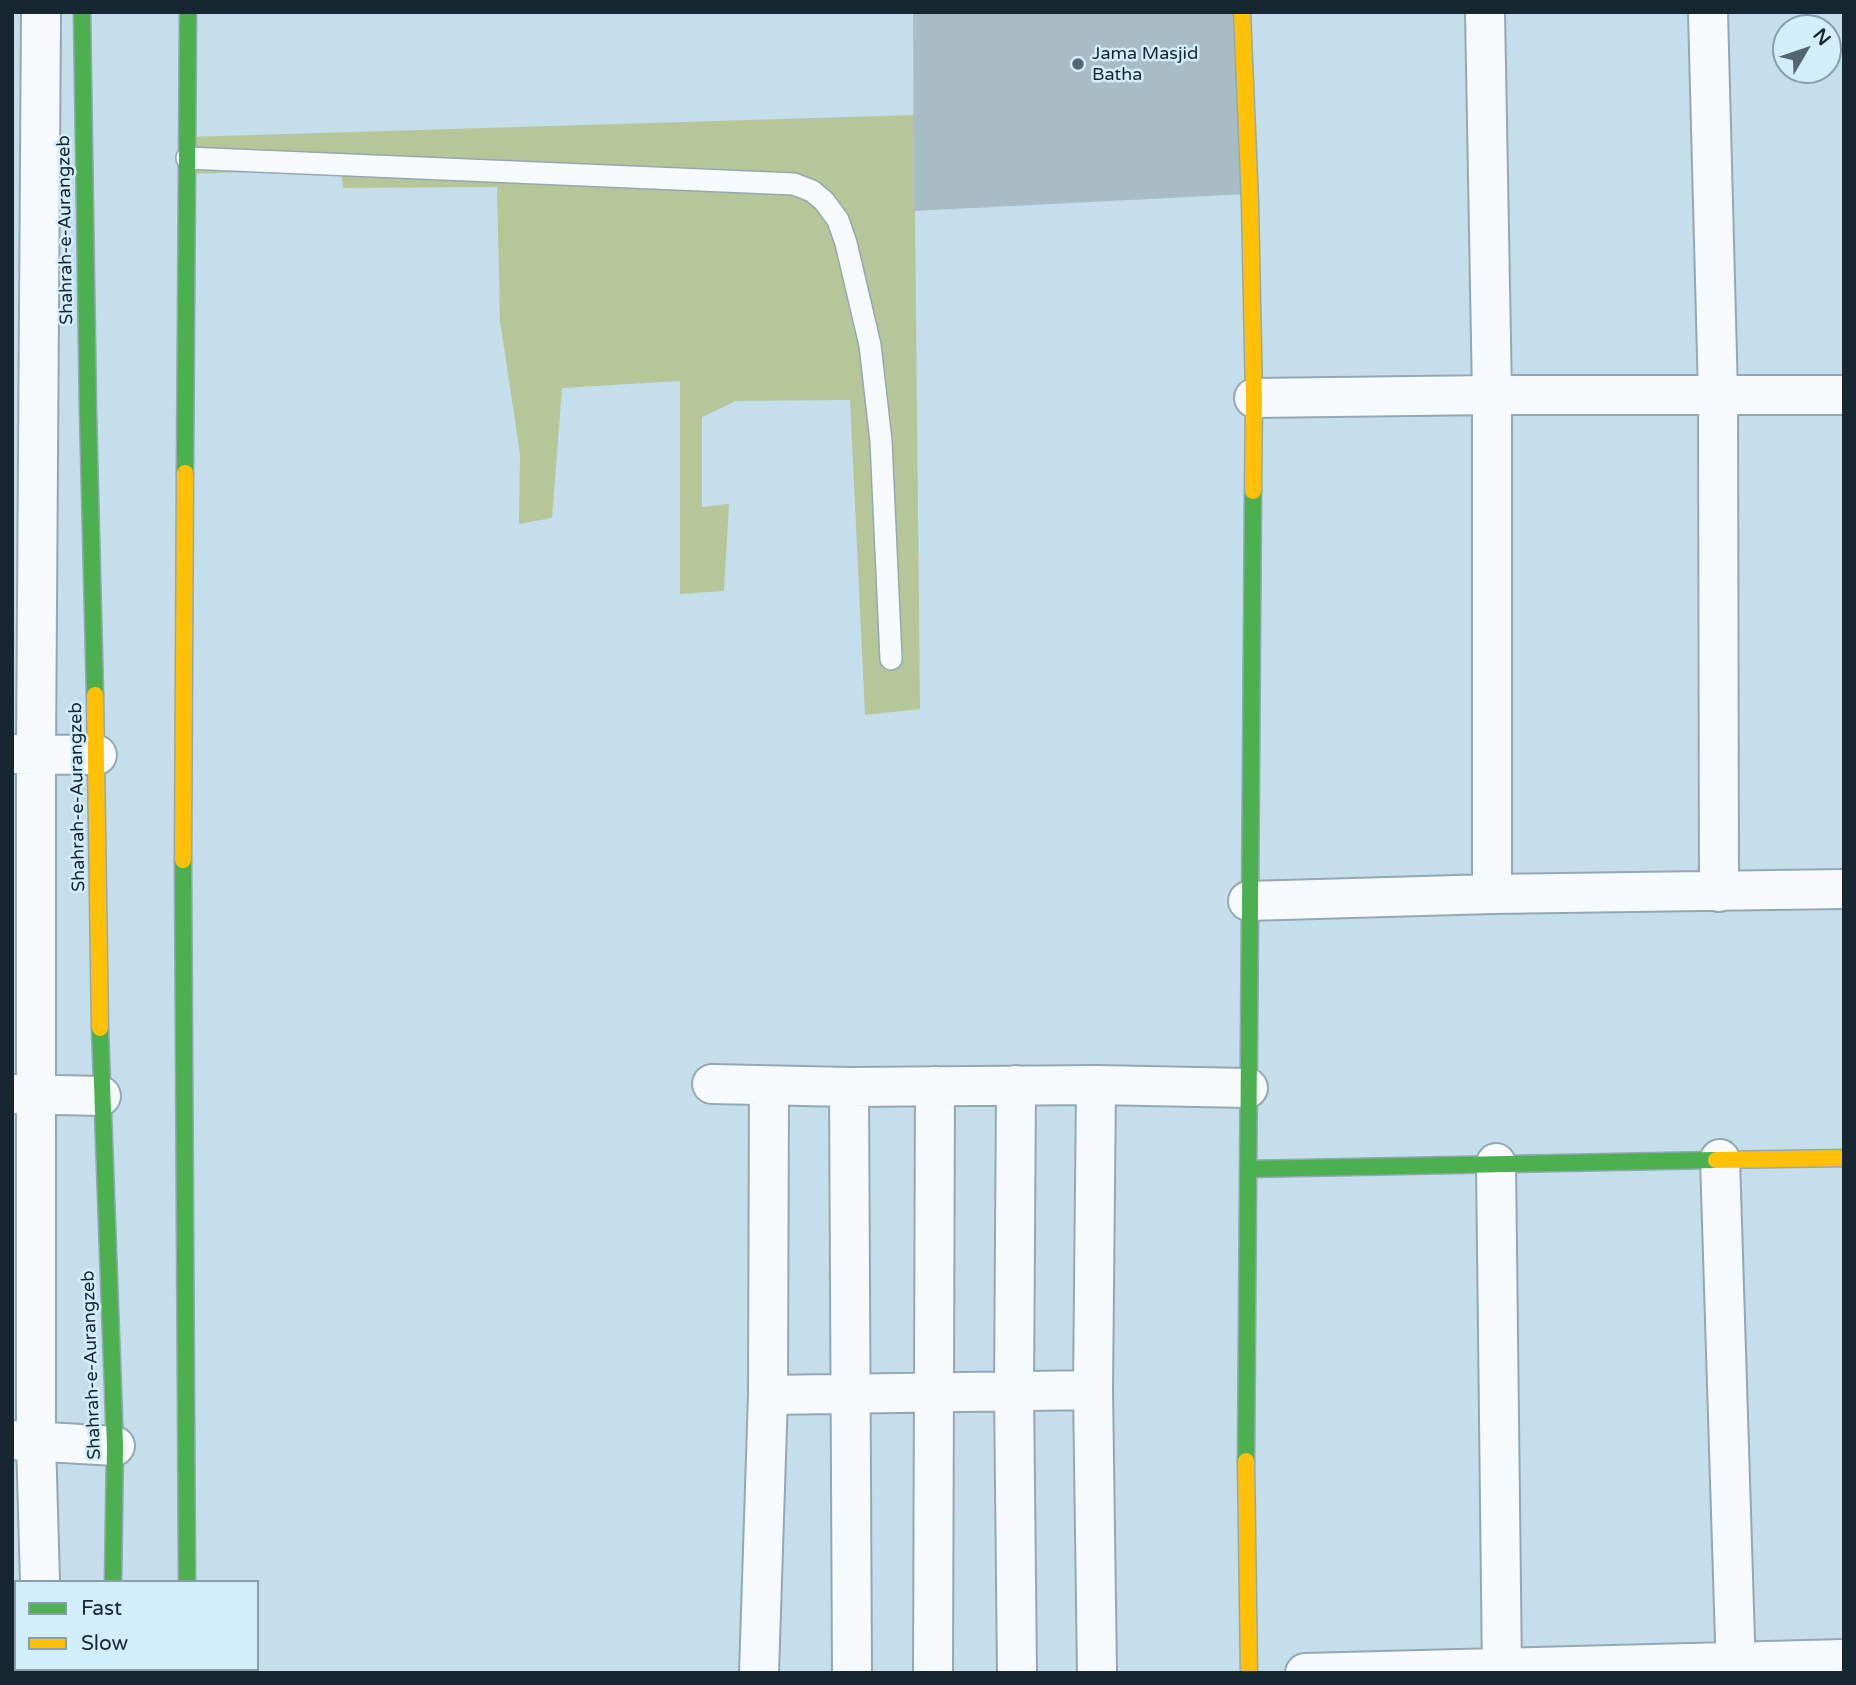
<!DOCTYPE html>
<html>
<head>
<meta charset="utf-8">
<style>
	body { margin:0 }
	#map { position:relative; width:1856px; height:1685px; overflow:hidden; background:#c5deec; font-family:"Varela Round",sans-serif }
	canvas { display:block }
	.frame { position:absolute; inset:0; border:14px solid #162731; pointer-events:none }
	.legend { position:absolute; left:14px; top:1580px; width:245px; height:91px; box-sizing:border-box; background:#d2edfc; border:2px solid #879eab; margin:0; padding:9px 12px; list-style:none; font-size:21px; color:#162731 }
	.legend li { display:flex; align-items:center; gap:14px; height:35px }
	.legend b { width:35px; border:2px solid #879eab }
	.north { position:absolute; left:1772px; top:14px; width:70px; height:70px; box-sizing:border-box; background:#d2edfc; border:2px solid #879eab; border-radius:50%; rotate:51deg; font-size:19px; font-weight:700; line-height:28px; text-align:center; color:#162731 }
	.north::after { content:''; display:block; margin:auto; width:24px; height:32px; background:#536772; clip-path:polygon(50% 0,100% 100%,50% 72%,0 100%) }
</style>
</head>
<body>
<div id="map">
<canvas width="1856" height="1685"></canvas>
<div class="frame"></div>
<ul class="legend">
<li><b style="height:9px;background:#4caf50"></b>Fast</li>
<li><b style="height:9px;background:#ffc107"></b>Slow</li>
</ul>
<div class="north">N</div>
</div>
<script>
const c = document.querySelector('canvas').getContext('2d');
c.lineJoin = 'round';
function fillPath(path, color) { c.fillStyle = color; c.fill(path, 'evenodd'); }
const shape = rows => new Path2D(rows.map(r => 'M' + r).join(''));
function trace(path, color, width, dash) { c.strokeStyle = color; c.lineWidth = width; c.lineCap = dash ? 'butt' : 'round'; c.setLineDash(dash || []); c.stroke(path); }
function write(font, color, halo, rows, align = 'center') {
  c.font = font + ' "Varela Round",sans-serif'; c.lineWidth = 5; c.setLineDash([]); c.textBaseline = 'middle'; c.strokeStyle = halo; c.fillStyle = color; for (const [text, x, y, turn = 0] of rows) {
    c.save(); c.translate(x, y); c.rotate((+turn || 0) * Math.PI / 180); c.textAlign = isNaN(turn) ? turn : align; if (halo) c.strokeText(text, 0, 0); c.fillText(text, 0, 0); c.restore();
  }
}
fillPath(shape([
	[914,115,920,709,865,715,850,400,736,401,702,417,702,507,729,504,724,591,680,594,680,381,562,388,552,518,519,524,520,454,500,321,497,187,343,188,341,169,187,174,188,137]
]), '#b6c698');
fillPath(shape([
	[913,12,1240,12,1247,194,914,211]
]), '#a7bcc5');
const lane = shape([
	[187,158,794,184,812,191,824,201,838,220,846,243,870,345,881,441,891,659]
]);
const street = shape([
	[1485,12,1492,395,1492,894],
	[1708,12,1718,395,1719,892],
	[1254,398,1492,395,1844,395],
	[12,754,97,755],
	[1248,901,1492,894,1844,889],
	[712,1084,849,1087,1096,1085,1248,1088],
	[1016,1085,1014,1391,1017,1673],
	[1096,1085,1093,1390,1097,1673],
	[849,1087,852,1673],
	[12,1094,101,1096],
	[1720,1159,1736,1673],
	[1496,1163,1502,1673],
	[768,1395,1093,1390],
	[12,1440,115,1446],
	[40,1582,36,1440,36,754,41,12],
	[42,1669,42,1673],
	[759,1673,768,1395,769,1086],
	[933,1673,935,1086],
	[1305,1673,1844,1659]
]);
const fast = shape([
	[82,12,88,412,95,695],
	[185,473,188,12],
	[183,860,187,1582],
	[100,1028,115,1446,113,1582],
	[1248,1169,1716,1160],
	[1246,1461,1253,491],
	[112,1669,112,1673],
	[188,1669,188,1673]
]);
const slow = shape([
	[1242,12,1250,203,1254,398,1253,491],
	[95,695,100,1028],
	[183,860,185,473],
	[1716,1160,1844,1158],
	[1246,1461,1249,1673]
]);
trace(lane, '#94a8b3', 24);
trace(street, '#94a8b3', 42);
trace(fast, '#94a8b3', 19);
trace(slow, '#94a8b3', 19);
trace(lane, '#f6fafc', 21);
trace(street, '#f6fafc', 38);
trace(fast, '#4caf50', 16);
trace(slow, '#ffc107', 16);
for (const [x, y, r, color] of [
	[1078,64,7,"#536772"]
]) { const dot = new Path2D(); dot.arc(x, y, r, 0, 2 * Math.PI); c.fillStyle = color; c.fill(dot); trace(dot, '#d2edfc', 2.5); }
write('18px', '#162731', '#d2edfc', [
	["Jama Masjid",1092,54],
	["Batha",1092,75]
], 'left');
write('18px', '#162731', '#d2edfc', [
	["Shahrah-e-Aurangzeb",66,230,-91],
	["Shahrah-e-Aurangzeb",78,797,-91],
	["Shahrah-e-Aurangzeb",92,1365,-92]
]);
</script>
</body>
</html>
